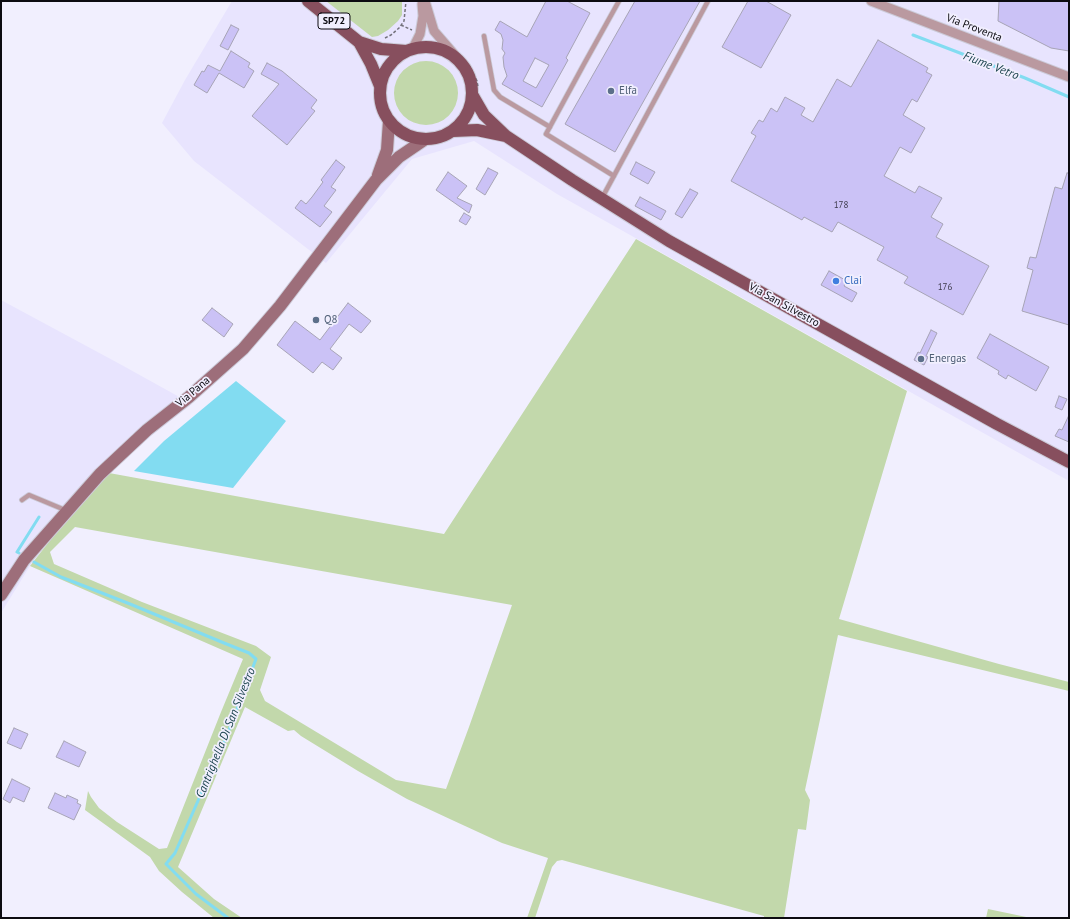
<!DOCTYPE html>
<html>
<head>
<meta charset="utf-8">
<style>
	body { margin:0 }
	#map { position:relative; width:1070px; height:919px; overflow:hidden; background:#f1effe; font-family:"PT Sans",sans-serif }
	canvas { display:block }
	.frame { position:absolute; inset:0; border:2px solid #0c0b11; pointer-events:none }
</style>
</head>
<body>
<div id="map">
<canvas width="1070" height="919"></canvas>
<div class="frame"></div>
</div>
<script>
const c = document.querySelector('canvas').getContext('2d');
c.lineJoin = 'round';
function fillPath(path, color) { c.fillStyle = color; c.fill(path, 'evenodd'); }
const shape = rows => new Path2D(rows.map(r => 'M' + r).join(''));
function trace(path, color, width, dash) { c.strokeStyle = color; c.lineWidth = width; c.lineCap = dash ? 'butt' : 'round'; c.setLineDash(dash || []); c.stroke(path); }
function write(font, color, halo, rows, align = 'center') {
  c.font = font + ' "PT Sans",sans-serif'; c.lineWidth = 3.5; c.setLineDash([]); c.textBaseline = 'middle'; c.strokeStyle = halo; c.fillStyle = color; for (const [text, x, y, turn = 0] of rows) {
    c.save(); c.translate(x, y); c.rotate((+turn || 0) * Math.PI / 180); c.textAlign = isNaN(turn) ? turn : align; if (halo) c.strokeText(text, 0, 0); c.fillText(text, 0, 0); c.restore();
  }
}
fillPath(shape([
	[232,1,1069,1,1069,481,557,194,474,141,412,159,326,263,194,161,162,123,185,80],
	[1,300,118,363,192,404,151,436,109,473,65,521,59,529,30,566,1,613]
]), '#e8e4fe');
fillPath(shape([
	[326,1,402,1,402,15,398,21,388,30,378,36,372,37],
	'394 93a32 32 0 1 1 64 0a32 32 0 1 1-64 0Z',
	[636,239,907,391,839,619,999,664,1069,682,1069,691,838,635,805,790,810,800,806,830,798,829,784,918,764,918,764,916,562,860,557,861,552,867,535,918,527,918,548,858,502,843,452,820,407,799,358,771,301,736,294,730,288,731,245,707,178,867,214,899,242,918,214,918,182,892,159,871,150,857,85,810,88,791,91,797,99,808,117,822,159,849,167,848,221,712,243,659,30,566,59,529,65,521,109,473,444,534],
	[75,527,512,605,469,727,446,789,396,780,265,701,260,690,271,657,256,646,142,602,54,564,50,552],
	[988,909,1031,918,986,918]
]), '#c2d8ab');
fillPath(shape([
	[236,381,286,421,233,488,134,471,164,441]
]), '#82dcf1');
trace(shape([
	[913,35,1025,78,1069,97],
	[19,553,17,552,39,517],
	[34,562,61,577,130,604,224,643,249,653,256,659,227,735,175,853,166,864,196,894,228,918]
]), '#82dcf1', 3);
const building = shape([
	[546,1,567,1,590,13,566,58,568,60,542,107,502,84,507,76,504,67,503,57,505,53,502,49,503,40,501,34,495,30,500,21,527,37,546,1],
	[535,58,549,65,536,88,523,81,535,58],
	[635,1,700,1,615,152,565,124,635,1],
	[748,1,766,1,791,15,761,68,722,47,748,1],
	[999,1,1069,1,1069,51,1051,48,998,21,999,1],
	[231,25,239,29,228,50,220,46,231,25],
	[878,40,928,68,926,72,932,75,917,102,912,99,903,115,925,128,911,153,900,147,884,176,915,193,919,186,942,198,931,217,943,224,936,237,989,266,963,315,904,283,908,277,877,260,884,247,838,222,832,232,804,217,802,220,731,181,756,136,751,133,759,120,763,122,771,108,777,112,785,97,805,108,801,115,813,122,837,79,851,87,878,40],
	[231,51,250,63,248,67,254,71,244,88,219,73,207,93,194,85,202,71,204,72,208,65,220,71,231,51],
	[267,63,282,71,317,100,311,108,315,111,287,145,252,116,279,84,261,74,267,63],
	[336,160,345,167,331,187,336,190,324,206,332,212,320,227,295,208,301,200,306,204,312,197,323,182,321,180,336,160],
	[636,162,655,172,648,184,630,174,636,162],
	[488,168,498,173,485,195,476,189,488,168],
	[448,172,467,186,457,198,472,205,469,213,436,190,448,172],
	[1067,173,1069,173,1069,325,1022,311,1033,270,1027,268,1030,257,1036,258,1055,187,1062,189,1067,173],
	[690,189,698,193,682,218,675,214,690,189],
	[640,197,666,211,661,220,635,206,640,197],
	[464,213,471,217,466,225,459,221,464,213],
	[829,271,847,281,844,286,857,293,852,302,821,285,829,271],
	[348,303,371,321,361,333,349,324,330,349,342,358,333,370,322,362,313,373,277,345,295,321,320,340,348,303],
	[212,308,233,324,224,337,202,320,212,308],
	[931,330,937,333,926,356,928,357,924,365,914,360,918,352,920,353,931,330],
	[990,334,1049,367,1036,391,1008,375,1006,379,998,374,999,371,977,358,990,334],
	[1059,396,1067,399,1062,410,1055,407,1059,396],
	[1069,415,1069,442,1055,436,1059,429,1062,430,1069,415],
	[14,728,28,734,21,749,7,743,14,728],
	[64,741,86,752,79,767,56,757,64,741],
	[12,779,30,788,24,802,13,797,10,803,3,799,12,779],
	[55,793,66,798,67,795,78,800,77,803,81,805,74,820,48,808,55,793]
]);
fillPath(building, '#cbc2f6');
trace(building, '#a7a4b6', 1);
const lane = shape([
	[484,36,494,90,500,97,550,127],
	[614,176,546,134,584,64,619,1],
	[602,198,708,1],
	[22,500,29,495,65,510]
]);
const street = shape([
	[425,1,434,31,460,61],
	[871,1,1069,77],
	[413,48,420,34,423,16,422,4]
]);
const secondary = shape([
	[378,175,387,150,389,121],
	[1,595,24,560,100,474,147,430,189,397,243,349,280,306,376,180,399,157,424,140]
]);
const primary = shape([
	[308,1,359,42,381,49,406,51],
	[359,42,371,64,380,86],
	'380 93a46 46 0 1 1 92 0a46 46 0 1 1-92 0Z',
	[473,96,484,115,506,136,572,180,669,241,997,424,1069,462],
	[453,131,477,130,506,136]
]);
trace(lane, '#cccbd8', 6);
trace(street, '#cccbd8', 11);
trace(secondary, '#cccbd8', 14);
trace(primary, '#cccbd8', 14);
trace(shape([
	[401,25,412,30],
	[385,38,391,35,399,28,404,21,406,1],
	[469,65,477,81,478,87]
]), '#74727c', 1.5, [3, 2]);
trace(lane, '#ba99a0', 4.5);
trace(street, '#ba99a0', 9);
trace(secondary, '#9d6e7a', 12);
trace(primary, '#874f5e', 12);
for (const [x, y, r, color] of [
	[611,91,4,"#5c6f8a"],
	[836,281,4,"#3f7fe0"],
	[316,320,4,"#5c6f8a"],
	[921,359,4,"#5c6f8a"]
]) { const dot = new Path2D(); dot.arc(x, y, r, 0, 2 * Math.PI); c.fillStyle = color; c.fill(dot); trace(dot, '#f1effe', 1.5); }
write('9px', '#3c394a', null, [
	["178",841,205],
	["176",945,287]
]);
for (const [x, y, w] of [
	[334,21,32]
]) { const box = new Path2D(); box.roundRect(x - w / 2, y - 8, w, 16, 3); c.fillStyle = '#f1effe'; c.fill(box); trace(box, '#0c0b11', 1); }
write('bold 10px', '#0c0b11', null, [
	["SP72",334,21]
]);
write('11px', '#0c0b11', '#f1effe', [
	["Via Proventa",974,28,21],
	["Via San Silvestro",784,305,29],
	["Via Pana",193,392,-40]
]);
write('11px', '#4e5e75', '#f1effe', [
	["Elfa",619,91],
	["Q8",324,320],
	["Energas",929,359]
], 'left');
write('11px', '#366cbe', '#f1effe', [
	["Clai",844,281]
], 'left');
write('italic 12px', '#133d46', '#f1effe', [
	["Fiume Vetro",991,66,21],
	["Cantrighella Di San Silvestro",226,733,-68]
]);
</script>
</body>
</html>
